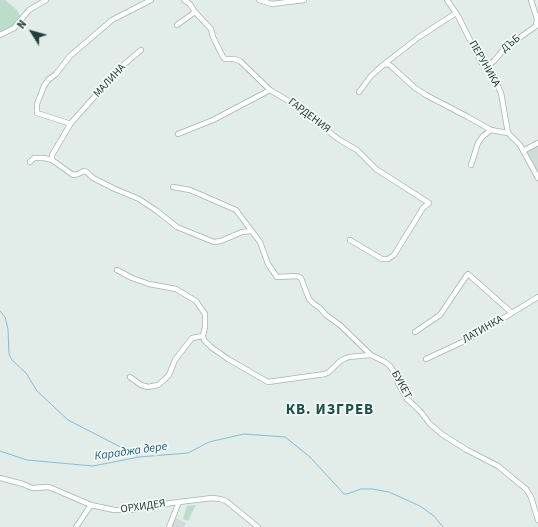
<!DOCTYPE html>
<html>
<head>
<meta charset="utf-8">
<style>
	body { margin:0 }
	#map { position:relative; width:538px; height:527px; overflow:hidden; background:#e2ece9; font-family:"Source Sans 3",sans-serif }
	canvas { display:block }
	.north { position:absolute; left:12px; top:12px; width:40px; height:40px; -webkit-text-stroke:3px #f3f9f7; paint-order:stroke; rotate:307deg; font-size:11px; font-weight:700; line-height:16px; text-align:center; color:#223d3a }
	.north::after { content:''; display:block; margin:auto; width:14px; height:18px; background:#223d3a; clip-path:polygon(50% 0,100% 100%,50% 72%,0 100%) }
</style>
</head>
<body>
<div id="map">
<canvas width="538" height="527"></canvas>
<div class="north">N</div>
</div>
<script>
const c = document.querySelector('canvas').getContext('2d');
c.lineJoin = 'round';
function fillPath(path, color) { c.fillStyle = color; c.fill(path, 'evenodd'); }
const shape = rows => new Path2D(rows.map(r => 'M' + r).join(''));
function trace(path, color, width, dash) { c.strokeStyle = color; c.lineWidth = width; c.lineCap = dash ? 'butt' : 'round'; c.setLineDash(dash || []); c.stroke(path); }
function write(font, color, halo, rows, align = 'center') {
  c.font = font + ' "Source Sans 3",sans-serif'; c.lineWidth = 3.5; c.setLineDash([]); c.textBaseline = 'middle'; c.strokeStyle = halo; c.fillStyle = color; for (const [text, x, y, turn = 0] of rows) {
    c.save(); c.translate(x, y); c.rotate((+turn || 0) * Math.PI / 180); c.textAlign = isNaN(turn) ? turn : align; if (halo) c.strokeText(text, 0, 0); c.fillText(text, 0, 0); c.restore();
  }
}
fillPath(shape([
	[538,143,538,178,523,151],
	[176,518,186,523,184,527,172,527]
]), '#d0dcd8');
fillPath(shape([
	[0,0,5,0,17,10,21,17,14,27,0,36],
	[196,505,188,521,183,519,187,506]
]), '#bbddc9');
trace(shape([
	[0,311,5,317,8,329,9,354,12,360,26,373,37,391,68,420,138,456],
	[0,451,27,460,93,466,139,457,188,453,209,442,244,434,285,437,310,457,344,494,347,494,361,489,372,489,389,492,420,506,434,516,443,527]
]), '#8abcd1', 1);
const minor = shape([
	[184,0,190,4,195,12,211,29,213,37,223,57,225,59,234,59,240,61,270,90],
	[259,0,272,4,304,0],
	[447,0,458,16,481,62,495,80,501,93,508,133],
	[177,25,195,12],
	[0,35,14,28,29,10,46,0],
	[141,50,121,67,71,123,68,123,37,113,37,104,44,86,48,80,56,74,70,56,112,20,151,0],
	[383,65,419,37,456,13],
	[486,67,494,61,505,48,536,26,537,19,531,0],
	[359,92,371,76,383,65,388,64,391,66,415,88,426,95,468,117,491,130,508,133,520,145,538,178],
	[178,134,213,120,270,90,297,106,338,139,357,150,376,169,429,203,423,208,394,255,388,259,382,259,350,240],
	[523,151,538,143],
	[52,160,52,155,71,123],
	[30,162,34,158,44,158,52,160,73,175,78,174,84,171,87,172,93,178,115,189,139,199,157,211,177,227,214,242,221,241,242,232,251,231],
	[471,165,478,143,483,136,491,130],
	[173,187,190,190,236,210,260,242,268,264,277,277,297,276,301,278,309,299,314,304,320,308,326,315,340,325,371,355,385,362,390,366,394,372,398,383,407,399,420,411,430,424,443,435,467,450,498,466,526,489,531,497,538,520],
	[117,270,132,278,149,284,176,289,196,301,205,314,205,327,203,336],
	[415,332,440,315,467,275,468,274,512,313],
	[426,359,471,338,538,297],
	[130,377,141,385,148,387,158,385,164,380,169,375,175,360,192,338,203,336,204,340,211,347,228,359,268,382,325,374,329,372,339,362,344,359,349,357,371,355],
	[0,478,23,484,32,488,49,487,91,505,114,510,131,510,171,503,212,498,220,499,226,501,258,527],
	[76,527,91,505],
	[169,527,179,502]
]);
trace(minor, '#a5b4b1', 6);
trace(minor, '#fff', 4.5);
write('11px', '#223d3a', '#f3f9f7', [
	["ДЪБ",511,44,-39],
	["ПЕРУНИКА",484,64,60],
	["МАЛИНА",110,81,-47],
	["ГАРДЕНИЯ",309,116,37],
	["ЛАТИНКА",483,330,-30],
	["БУКЕТ",401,385,61],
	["ОРХИДЕЯ",143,507,-8]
]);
write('italic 12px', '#1c5c7a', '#f3f9f7', [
	["Караджа дере",131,452,-8]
]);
c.letterSpacing = '1px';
write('bold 15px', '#1e504b', '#f3f9f7', [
	["КВ. ИЗГРЕВ",330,411]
]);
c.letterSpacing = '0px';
</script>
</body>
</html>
